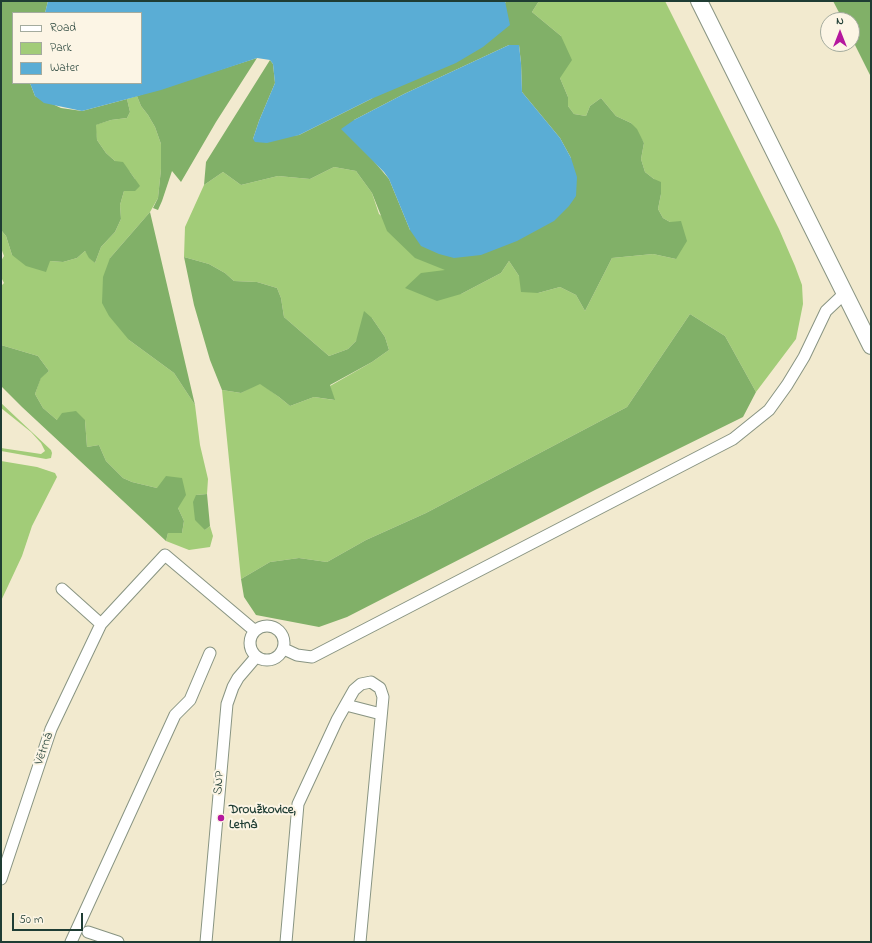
<!DOCTYPE html>
<html>
<head>
<meta charset="utf-8">
<style>
	body { margin:0 }
	#map { position:relative; width:872px; height:943px; overflow:hidden; background:#f2eacf; font-family:"Indie Flower",sans-serif }
	canvas { display:block }
	.frame { position:absolute; inset:0; border:2px solid #1f3d34; pointer-events:none }
	.legend { position:absolute; left:12px; top:12px; width:130px; height:72px; box-sizing:border-box; background:#fcf5e5; border:1px solid #a4ab9e; margin:0; padding:5px 7px; list-style:none; font-size:12px; color:#1f3d34 }
	.legend li { display:flex; align-items:center; gap:8px; height:20px }
	.legend b { width:20px; border:1px solid #a4ab9e }
	.north { position:absolute; left:820px; top:12px; width:40px; height:40px; box-sizing:border-box; background:#fcf5e5; border:1px solid #a4ab9e; border-radius:50%; rotate:0deg; font-size:11px; font-weight:700; line-height:16px; text-align:center; color:#1f3d34 }
	.north::after { content:''; display:block; margin:auto; width:14px; height:18px; background:#b5179e; clip-path:polygon(50% 0,100% 100%,50% 72%,0 100%) }
	.scale { position:absolute; left:12px; top:913px; width:71px; height:18px; box-sizing:border-box; border:2px solid #1f3d34; border-top:0; padding-left:5px; font-size:12px; line-height:14px; white-space:nowrap; color:#1f3d34; -webkit-text-stroke:3px #fcf5e5; paint-order:stroke }
</style>
</head>
<body>
<div id="map">
<canvas width="872" height="943"></canvas>
<div class="frame"></div>
<ul class="legend">
<li><b style="height:5px;background:#fff"></b>Road</li>
<li><b style="height:11px;background:#a2cc78"></b>Park</li>
<li><b style="height:11px;background:#5aadd5"></b>Water</li>
</ul>
<div class="north">N</div>
<div class="scale">50 m</div>
</div>
<script>
const c = document.querySelector('canvas').getContext('2d');
c.lineJoin = 'round';
function fillPath(path, color) { c.fillStyle = color; c.fill(path, 'evenodd'); }
const shape = rows => new Path2D(rows.map(r => 'M' + r).join(''));
function trace(path, color, width, dash) { c.strokeStyle = color; c.lineWidth = width; c.lineCap = dash ? 'butt' : 'round'; c.setLineDash(dash || []); c.stroke(path); }
function write(font, color, halo, rows, align = 'center') {
  c.font = font + ' "Indie Flower",sans-serif'; c.lineWidth = 4; c.setLineDash([]); c.textBaseline = 'middle'; c.strokeStyle = halo; c.fillStyle = color; for (const [text, x, y, turn = 0] of rows) {
    c.save(); c.translate(x, y); c.rotate((+turn || 0) * Math.PI / 180); c.textAlign = isNaN(turn) ? turn : align; if (halo) c.strokeText(text, 0, 0); c.fillText(text, 0, 0); c.restore();
  }
}
fillPath(shape([
	[539,1,665,1,779,229,795,266,802,285,803,304,796,339,756,392,725,336,690,314,627,407,426,513,366,540,327,562,299,558,270,562,241,579,222,390,241,393,260,383,279,397,290,406,314,397,334,400,330,386,372,362,389,350,385,337,372,318,356,341,348,349,329,356,284,317,281,298,277,288,257,282,234,281,225,273,209,264,184,257,185,227,204,185,223,172,241,185,278,176,310,179,334,167,356,171,372,193,379,214,446,270,461,294,501,273,509,261,519,276,538,293,560,287,576,295,585,311,612,258,653,254,676,259,670,222,663,218,658,209,661,194,654,179,645,172,641,159,644,143,631,123,616,116,601,98,590,106,586,116,574,114,568,106,568,97,560,78,561,36,532,12],
	[137,96,141,106,148,115,155,127,161,144,161,169,158,198,150,212,110,258,129,340,174,373,195,405,200,445,208,479,207,494,196,495,205,530,210,526,213,536,210,547,189,550,166,541,168,533,182,533,184,521,178,508,157,488,132,482,123,478,106,461,99,445,87,447,85,420,57,420,43,408,35,394,41,377,49,371,38,356,1,345,1,286,4,283,1,277,1,261,4,256,1,248,1,230,6,236,12,255,50,261,63,262,77,258,85,251,95,263,101,247,115,232,121,219,120,205,124,191,135,191,135,179,130,172,115,161,106,153,97,140,95,125,111,120,127,118,130,112,127,99],
	[1,403,51,450,52,453,51,458,46,459,1,451,1,448,41,454,45,451,41,443,31,432,1,408],
	[1,461,37,467,55,473,57,477,32,526,22,556,1,601]
]), '#a2cc78');
fillPath(shape([
	[1,1,48,1,45,13,13,13,13,83,30,83,35,96,61,108,82,111,127,99,130,112,127,118,111,120,96,125,97,140,106,153,115,161,123,162,140,186,135,191,124,191,120,205,121,219,115,232,101,247,95,263,89,258,85,251,77,258,63,262,50,261,46,272,26,266,12,255,6,236,1,230],
	[505,1,539,1,532,12,561,36,572,60,560,78,568,97,568,106,574,114,586,116,590,106,601,98,616,116,631,123,637,129,644,143,641,159,645,172,654,179,661,182,661,194,658,209,663,218,670,222,681,221,687,241,676,259,653,254,612,258,585,311,576,295,560,287,538,293,521,292,519,276,509,261,501,273,461,294,437,301,405,288,421,273,445,270,415,258,387,231,372,193,356,171,334,167,310,179,278,176,241,185,223,172,204,185,206,162,270,60,273,64,275,83,259,121,253,139,299,135,371,99,506,2],
	[509,45,519,45,521,63,522,92,560,138,571,158,410,230,389,179,372,159,354,120,404,94],
	[833,1,871,1,871,77,852,39,852,20,843,20],
	[257,58,216,122,181,182,172,171,162,201,158,210,153,208,158,198,161,169,161,144,155,127,148,115,141,106,137,96],
	[150,212,195,405,174,373,129,340,109,316,102,303,103,277,110,258],
	[184,257,209,264,225,273,234,281,257,282,277,288,281,298,284,317,329,356,348,349,356,341,364,311,372,318,385,337,389,350,372,362,330,385,335,400,314,397,290,406,279,397,260,384,241,393,222,390,210,360,194,305],
	[690,314,725,336,756,392,743,417,595,490,347,617,319,627,256,615,244,597,241,579,270,562,299,558,327,562,366,540,426,513,627,407],
	[1,345,38,356,49,371,41,378,35,394,43,408,57,420,62,413,76,411,85,420,87,447,99,445,106,461,123,478,132,482,157,488,166,476,182,478,186,495,178,508,184,521,182,533,168,533,166,541,22,407,1,386],
	[207,494,210,526,205,530,195,520,193,502,196,495]
]), '#81b068');
fillPath(shape([
	[48,1,505,1,510,25,483,47,456,63,371,99,299,135,267,143,255,142,253,139,259,121,275,83,273,64,270,60,257,58,161,90,82,111,44,103,35,96,30,83,141,83,141,13,45,13],
	[509,45,519,45,521,63,522,92,560,138,571,158,577,177,576,196,569,206,554,221,517,241,481,255,454,258,439,254,421,246,410,230,389,179,384,172,341,129,354,120,404,94]
]), '#5aadd5');
const minor = shape([
	[62,589,101,624],
	'250 643a17 17 0 1 1 34 0a17 17 0 1 1-34 0Z',
	[284,649,297,655,312,657,733,439,769,410,787,385,804,357,826,311,845,293],
	[346,705,381,714],
	[1,879,51,729,101,624,165,555,255,631],
	[88,932,118,942],
	[71,942,175,715,190,700,210,653],
	[206,942,227,704,233,687,238,678,256,657],
	[286,942,298,804,337,720,354,690,361,684,371,682,380,688,383,697,360,942]
]);
const secondary = shape([
	[699,1,871,346]
]);
trace(minor, '#889482', 13);
trace(secondary, '#889482', 18);
trace(minor, '#fff', 11);
trace(secondary, '#fff', 16);
for (const [x, y, r, color] of [
	[221,818,4,"#b5179e"]
]) { const dot = new Path2D(); dot.arc(x, y, r, 0, 2 * Math.PI); c.fillStyle = color; c.fill(dot); trace(dot, '#fcf5e5', 1.5); }
write('13px', '#1f3d34', '#fcf5e5', [
	["Větrná",45,749,-71],
	["SNP",220,783,-85]
]);
write('bold 13px', '#1f3d34', '#fcf5e5', [
	["Droužkovice,",229,811],
	["Letná",229,826]
], 'left');
</script>
</body>
</html>
